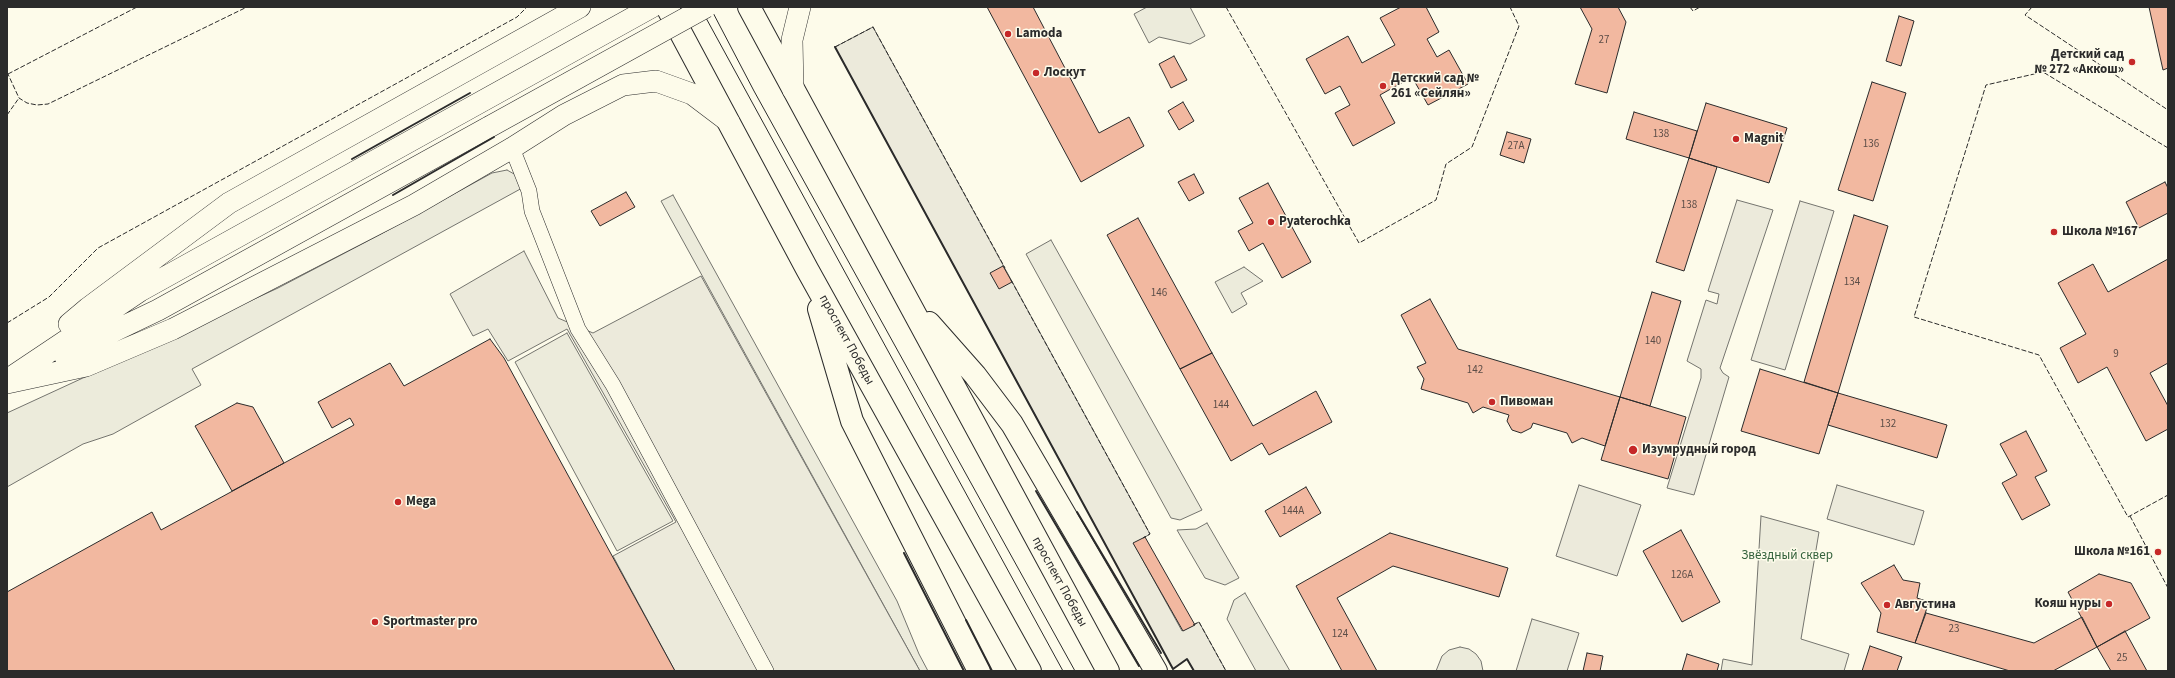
<!DOCTYPE html>
<html>
<head>
<meta charset="utf-8">
<style>
	body { margin:0 }
	#map { position:relative; width:2175px; height:678px; overflow:hidden; background:#fdfbea; font-family:"Source Sans 3",sans-serif }
	canvas { display:block }
	.frame { position:absolute; inset:0; border:8px solid #2b2b2b; pointer-events:none }
</style>
</head>
<body>
<div id="map">
<canvas width="2175" height="678"></canvas>
<div class="frame"></div>
</div>
<script>
const c = document.querySelector('canvas').getContext('2d');
c.lineJoin = 'round';
function fillPath(path, color) { c.fillStyle = color; c.fill(path, 'evenodd'); }
const shape = rows => new Path2D(rows.map(r => 'M' + r).join(''));
function trace(path, color, width, dash) { c.strokeStyle = color; c.lineWidth = width; c.lineCap = dash ? 'butt' : 'round'; c.setLineDash(dash || []); c.stroke(path); }
function write(font, color, halo, rows, align = 'center') {
  c.font = font + ' "Source Sans 3",sans-serif'; c.lineWidth = 3; c.setLineDash([]); c.textBaseline = 'middle'; c.strokeStyle = halo; c.fillStyle = color; for (const [text, x, y, turn = 0] of rows) {
    c.save(); c.translate(x, y); c.rotate((+turn || 0) * Math.PI / 180); c.textAlign = isNaN(turn) ? turn : align; if (halo) c.strokeText(text, 0, 0); c.fillText(text, 0, 0); c.restore();
  }
}
const green = shape([
	[1147,7,1190,7,1205,36,1190,44,1159,37,1149,43,1134,14,1147,7],
	[507,170,523,179,524,187,192,369,201,385,113,434,83,444,7,487,7,413,278,288,381,234,492,173,507,170],
	[673,195,897,601,919,654,928,671,920,671,661,201,673,195],
	[1051,240,1202,510,1180,520,1171,518,1026,254,1051,240],
	[1244,267,1263,281,1241,293,1247,304,1232,313,1215,282,1244,267],
	[567,333,673,521,617,551,515,362,567,333],
	[1761,516,1819,532,1801,639,1849,654,1844,671,1721,671,1723,659,1752,665,1761,516],
	[1207,523,1239,578,1225,585,1205,578,1177,530,1196,529,1207,523],
	[1245,593,1290,671,1256,671,1227,619,1234,600,1245,593],
	[1532,619,1579,633,1567,671,1516,671,1532,619],
	[1460,647,1469,649,1476,654,1481,661,1483,671,1436,671,1442,656,1449,650,1460,647]
]);
fillPath(green, '#ecebdb');
trace(green, '#74746e', 1);
const parking = shape([
	[873,27,1150,534,1134,544,1182,631,1199,622,1226,671,1194,671,1187,659,1173,669,835,47,873,27],
	[1737,200,1773,210,1720,368,1723,373,1729,377,1694,495,1667,488,1701,378,1701,369,1687,361,1706,300,1717,304,1719,294,1708,291,1737,200],
	[1800,201,1834,211,1785,370,1751,360,1800,201],
	[524,251,558,318,593,333,701,276,920,671,675,671,613,556,676,522,567,329,508,361,488,329,473,336,450,294,524,251],
	[1579,485,1641,505,1617,576,1556,556,1579,485],
	[1837,485,1924,511,1914,545,1827,519,1837,485]
]);
fillPath(parking, '#eceadb');
trace(parking, '#74746e', 1);
const building = shape([
	[987,7,1033,7,1099,133,1129,117,1144,146,1081,182,987,7],
	[1401,7,1426,7,1439,32,1427,39,1437,57,1449,50,1468,84,1428,105,1412,77,1380,95,1395,123,1353,146,1335,113,1350,105,1340,86,1325,94,1306,59,1348,36,1362,63,1395,45,1380,18,1401,7],
	[1580,7,1618,7,1626,22,1607,93,1575,84,1592,29,1580,7],
	[2149,7,2168,7,2168,68,2163,70,2149,7],
	[1899,16,1914,21,1901,66,1886,61,1899,16],
	[1174,56,1187,80,1171,88,1159,64,1174,56],
	[1872,82,1906,93,1873,201,1838,190,1872,82],
	[1183,102,1194,121,1179,130,1168,111,1183,102],
	[1706,103,1787,128,1769,183,1689,158,1706,103],
	[1634,112,1697,131,1689,158,1626,139,1634,112],
	[1507,132,1531,139,1524,163,1500,155,1507,132],
	[1689,158,1717,167,1684,271,1656,262,1689,158],
	[1194,174,1204,193,1189,201,1178,182,1194,174],
	[2165,182,2168,188,2168,213,2139,228,2126,202,2165,182],
	[1268,183,1311,262,1282,278,1263,243,1249,251,1238,231,1253,223,1239,198,1268,183],
	[626,192,635,207,600,226,591,211,626,192],
	[1854,215,1888,226,1838,393,1804,382,1854,215],
	[1138,218,1212,353,1180,369,1107,235,1138,218],
	[2168,259,2168,363,2150,373,2168,406,2168,429,2146,441,2107,367,2078,383,2060,348,2086,334,2058,283,2093,264,2108,292,2168,259],
	[1003,266,1012,282,999,289,990,273,1003,266],
	[1652,292,1681,301,1650,406,1620,397,1652,292],
	[1430,299,1458,349,1620,397,1605,446,1582,438,1572,443,1567,433,1533,423,1531,428,1521,433,1512,430,1507,421,1509,415,1483,407,1473,413,1468,403,1421,389,1424,379,1417,367,1426,363,1401,315,1430,299],
	[490,339,504,358,675,671,7,671,7,592,152,512,161,530,354,425,350,418,332,428,318,402,390,363,404,386,490,339],
	[1212,353,1253,426,1316,391,1332,422,1269,455,1262,443,1231,461,1180,369,1212,353],
	[1760,369,1838,393,1819,454,1741,431,1760,369],
	[1838,393,1947,425,1937,458,1828,425,1838,393],
	[1620,397,1686,417,1668,479,1601,460,1620,397],
	[237,403,253,407,284,463,232,491,195,426,237,403],
	[2026,431,2047,471,2035,477,2050,505,2022,520,2002,483,2017,475,2000,444,2026,431],
	[1306,487,1321,513,1280,537,1265,511,1306,487],
	[1681,530,1720,602,1682,622,1643,551,1681,530],
	[1390,533,1508,568,1499,597,1393,566,1337,598,1377,671,1342,671,1296,586,1390,533],
	[1145,537,1195,625,1183,631,1133,543,1145,537],
	[1894,565,1903,580,1920,583,1917,598,1929,602,1915,643,1877,632,1881,613,1861,583,1894,565],
	[2099,574,2131,583,2150,618,2097,647,2068,592,2099,574],
	[1926,613,2034,643,2082,617,2097,647,2053,671,2010,671,1915,643,1926,613],
	[2125,631,2147,671,2111,671,2097,647,2125,631],
	[1870,646,1902,657,1897,671,1862,671,1870,646],
	[1587,653,1603,656,1600,671,1583,671,1587,653],
	[1687,654,1719,664,1717,671,1682,671,1687,654]
]);
fillPath(building, '#f2b8a0');
trace(building, '#2b2b2b', 1);
const street = shape([
	[512,148,529,191,532,211,578,329,613,385,766,671]
]);
const secondary = shape([
	[793,90,792,40,800,7],
	[69,324,88,308,229,203,580,7],
	[64,355,158,310,489,127],
	[10,378,140,291,652,7],
	[7,383,86,366,173,329,414,205,512,148,564,115,623,85,656,81,692,94,729,122]
]);
const primary = shape([
	[667,7,807,269,1030,671],
	[749,7,1108,671],
	[819,309,852,421,979,671],
	[929,323,975,375,1012,424,1156,671]
]);
trace(street, '#2b2b2b', 16);
trace(secondary, '#2b2b2b', 22);
trace(primary, '#2b2b2b', 24);
trace(street, '#fdfbea', 15);
trace(secondary, '#fdfbea', 21);
trace(primary, '#fdfbea', 22);
trace(shape([
	[700,7,1063,671],
	[710,7,754,91,1075,671]
]), '#2b2b2b', 1);
const secondaryBridge = shape([
	[489,127,706,7]
]);
trace(secondaryBridge, '#2b2b2b', 22, []);
trace(secondaryBridge, '#fdfbea', 21);
trace(shape([
	[1226,7,1359,243,1436,200,1446,164,1472,147,1519,26,1510,7],
	[1690,7,1693,11,1700,7],
	[2032,7,2025,15,2168,110],
	[835,47,873,27,1005,268],
	[7,72,19,98,27,103,37,105,48,104,247,7],
	[8,74,137,7],
	[7,115,19,98],
	[2168,148,2043,72,1986,85,1914,317,2039,355,2128,517,2168,495],
	[1011,280,1150,534,1143,538],
	[7,323,49,297,98,248,517,17,527,7],
	[2130,516,2168,588],
	[1193,625,1199,622,1226,671]
]), '#2b2b2b', 1, [5, 2]);
trace(shape([
	[835,47,1173,669,1187,659,1194,671],
	[352,159,470,93],
	[393,195,494,137],
	[1036,491,1139,666],
	[1077,512,1161,653],
	[904,553,964,671],
	[966,620,992,671]
]), '#2b2b2b', 2);
for (const [x, y, r, color] of [
	[1008,34,4,"#c62828"],
	[2132,62,4,"#c62828"],
	[1036,73,4,"#c62828"],
	[1383,86,4,"#c62828"],
	[1736,139,4,"#c62828"],
	[1271,222,4,"#c62828"],
	[2054,232,4,"#c62828"],
	[1492,402,4,"#c62828"],
	[1633,450,5,"#c62828"],
	[398,502,4,"#c62828"],
	[2158,552,4,"#c62828"],
	[2109,604,4,"#c62828"],
	[1887,605,4,"#c62828"],
	[375,622,4,"#c62828"]
]) { const dot = new Path2D(); dot.arc(x, y, r, 0, 2 * Math.PI); c.fillStyle = color; c.fill(dot); trace(dot, '#fdfbea', 1.5); }
write('11px', '#5d4e48', null, [
	["27",1604,41],
	["138",1661,135],
	["136",1871,145],
	["27А",1516,147],
	["138",1689,206],
	["134",1852,283],
	["146",1159,294],
	["140",1653,342],
	["9",2116,355],
	["142",1475,371],
	["144",1221,406],
	["132",1888,425],
	["144А",1293,512],
	["126А",1682,576],
	["23",1954,630],
	["124",1340,635],
	["25",2122,659]
]);
write('bold 13px', '#2b2b2b', '#fdfbea', [
	["Lamoda",1016,34],
	["Детский сад",2124,55,"right"],
	["№ 272 «Аккош»",2124,70,"right"],
	["Лоскут",1044,73],
	["Детский сад №",1391,79],
	["261 «Сейлян»",1391,94],
	["Magnit",1744,139],
	["Pyaterochka",1279,222],
	["Школа №167",2062,232],
	["Пивоман",1500,402],
	["Изумрудный город",1642,450],
	["Mega",406,502],
	["Школа №161",2150,552,"right"],
	["Кояш нуры",2101,604,"right"],
	["Августина",1895,605],
	["Sportmaster pro",383,622]
], 'left');
write('13px', '#2b2b2b', '#fdfbea', [
	["проспект Победы",846,340,61],
	["проспект Победы",1059,582,61]
]);
write('13px', '#34623c', '#fdfbea', [
	["Звёздный сквер",1787,556]
]);
</script>
</body>
</html>
